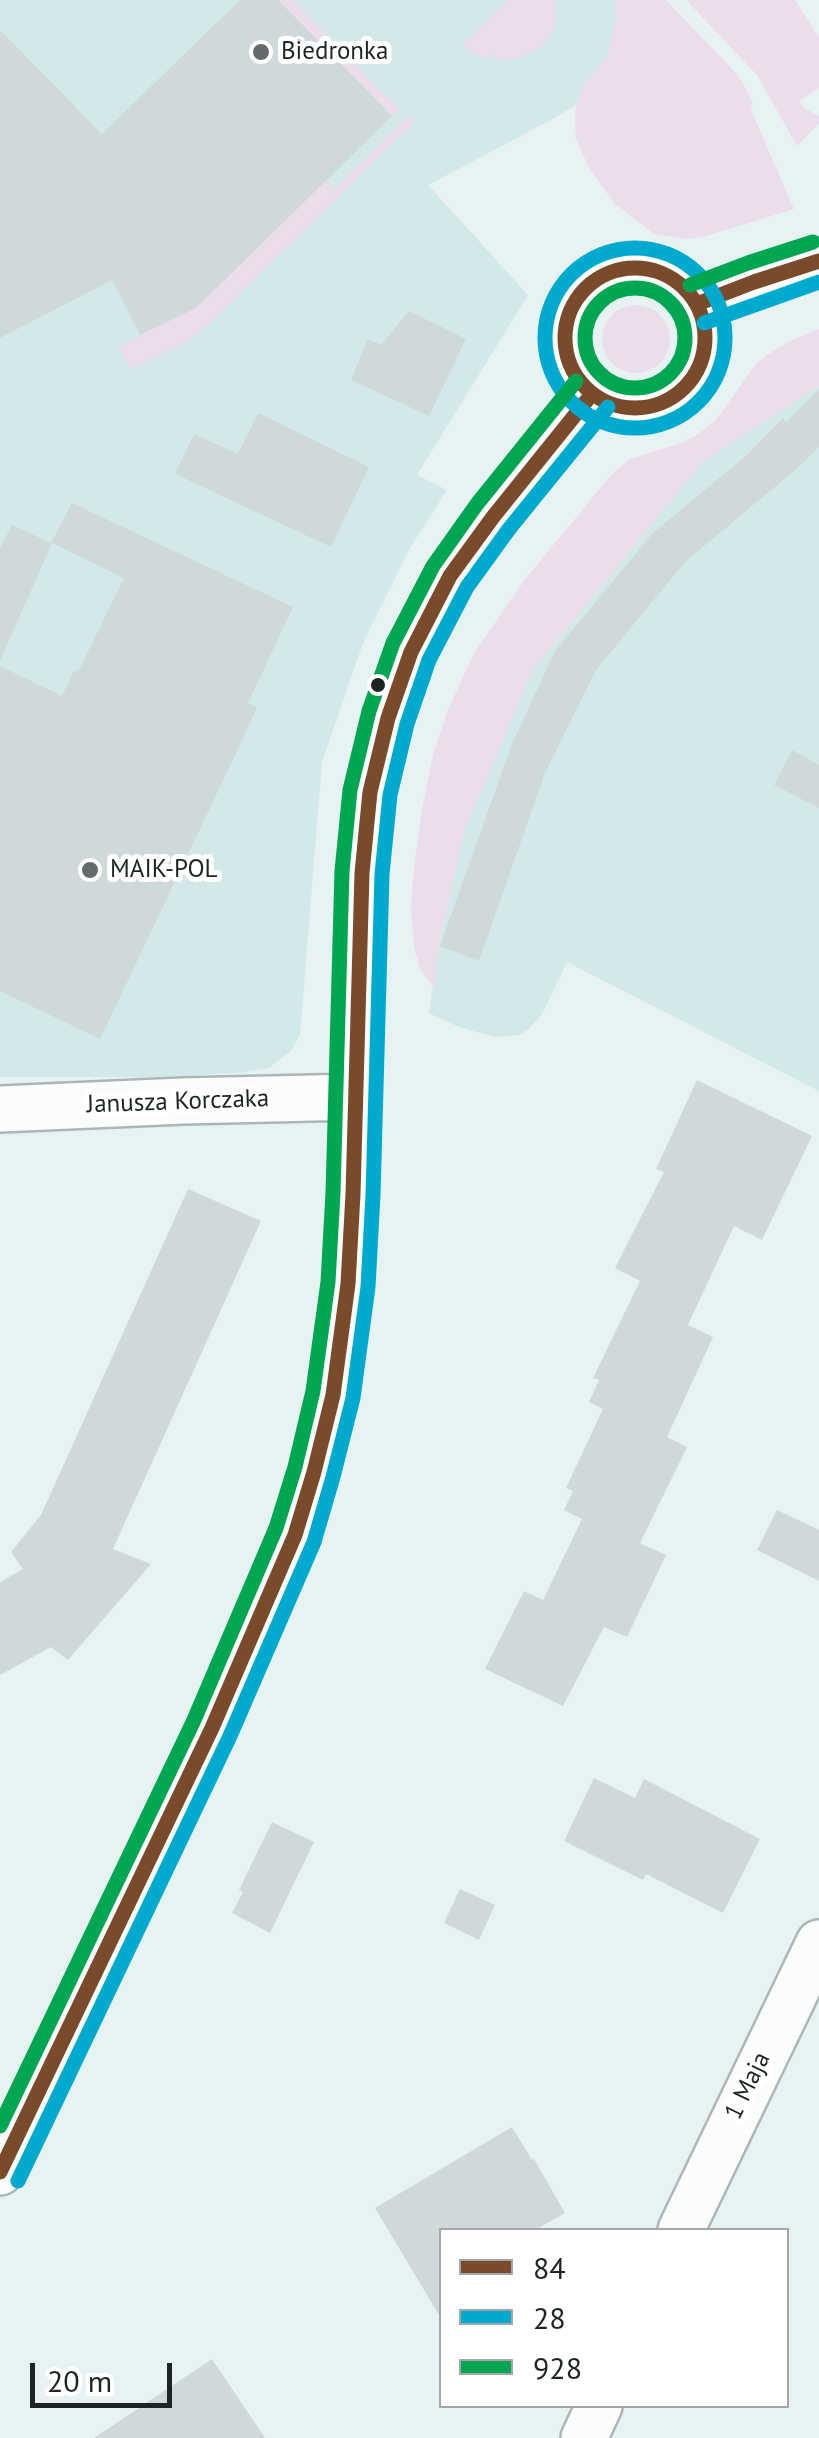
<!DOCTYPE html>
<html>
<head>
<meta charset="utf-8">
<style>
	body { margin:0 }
	#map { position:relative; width:819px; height:2438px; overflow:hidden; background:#e7f2f2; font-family:"PT Sans",sans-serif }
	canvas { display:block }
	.legend { position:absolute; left:439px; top:2228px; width:350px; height:180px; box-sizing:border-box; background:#fff; border:2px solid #a4a7a7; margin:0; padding:12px 18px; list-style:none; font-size:30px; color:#1c2424 }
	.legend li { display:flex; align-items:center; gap:20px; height:50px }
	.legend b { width:50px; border:2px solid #a4a7a7 }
	.scale { position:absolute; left:30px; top:2363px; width:142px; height:45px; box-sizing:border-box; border:5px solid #1c2424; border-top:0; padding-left:12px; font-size:30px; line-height:35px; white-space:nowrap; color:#1c2424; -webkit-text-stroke:8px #fff; paint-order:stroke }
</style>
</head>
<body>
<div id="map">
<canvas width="819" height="2438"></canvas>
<ul class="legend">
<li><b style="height:12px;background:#7a4b2a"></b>84</li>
<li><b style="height:12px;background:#00a9ce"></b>28</li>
<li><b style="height:12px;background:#00a651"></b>928</li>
</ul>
<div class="scale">20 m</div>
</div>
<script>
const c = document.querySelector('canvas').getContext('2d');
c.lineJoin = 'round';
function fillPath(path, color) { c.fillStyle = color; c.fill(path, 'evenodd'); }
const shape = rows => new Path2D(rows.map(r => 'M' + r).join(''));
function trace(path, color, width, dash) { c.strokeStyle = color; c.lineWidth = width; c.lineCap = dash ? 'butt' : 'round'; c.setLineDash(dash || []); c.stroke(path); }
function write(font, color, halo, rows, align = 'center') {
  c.font = font + ' "PT Sans",sans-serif'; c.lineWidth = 10; c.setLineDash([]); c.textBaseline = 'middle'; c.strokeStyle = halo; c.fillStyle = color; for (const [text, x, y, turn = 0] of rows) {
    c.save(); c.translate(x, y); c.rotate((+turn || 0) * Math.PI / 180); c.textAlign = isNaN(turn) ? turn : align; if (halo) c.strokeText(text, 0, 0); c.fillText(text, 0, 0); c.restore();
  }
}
fillPath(shape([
	[0,0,615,0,616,20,608,54,580,92,576,105,549,121,428,185,528,295,417,475,447,490,410,548,363,643,322,762,300,1035,291,1051,269,1068,237,1073,155,1077,0,1077],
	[819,386,819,1091,567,962,542,1014,529,1029,519,1035,495,1037,459,1027,429,1013,438,948,464,831,532,671,703,461]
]), '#d3e8e9');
fillPath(shape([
	[278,0,292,0,391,101,400,107,392,116],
	[508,0,555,0,555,29,542,46,522,57,500,61,492,55,486,59,478,56,462,45],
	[615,0,666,0,734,71,744,85,753,103,751,110,794,209,703,237,684,239,654,234,614,203,589,168,576,138,575,124,576,105,580,92,608,54,616,20],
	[686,0,795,0,819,38,819,88,799,101,804,108,819,116,819,123,797,146,757,75],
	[408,116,415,122,205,328,186,342,130,370,118,347,198,306,325,181,335,189],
	'602 339a34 34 0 1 1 68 0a34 34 0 1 1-68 0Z',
	[819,329,819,386,703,461,532,671,464,831,438,948,434,987,420,969,414,947,411,908,414,867,423,804,434,751,447,712,474,653,526,578,613,473,630,459,679,444,697,435,716,420,756,364,767,355,790,341]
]), '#ecddec');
fillPath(shape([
	[240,0,278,0,392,116,196,308,140,335,112,280,0,338,0,30,102,134],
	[409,311,466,339,429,416,351,380,368,339,381,345],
	[819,389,819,447,801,465,685,562,596,670,545,773,479,961,440,946,512,744,555,651,653,533,747,455,783,418,786,422],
	[258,413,369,467,331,547,175,474,194,434,238,454],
	[72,503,293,607,248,703,257,708,238,749,100,1039,0,991,0,666,62,696,74,671,78,672,124,578,52,543,0,661,0,548,12,525,51,543],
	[792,750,819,765,819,808,774,785],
	[697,1080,812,1136,762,1240,734,1226,688,1325,713,1337,667,1437,687,1447,640,1543,666,1555,627,1637,604,1627,563,1706,485,1669,524,1591,543,1600,582,1519,564,1510,573,1491,566,1488,603,1409,589,1402,599,1380,593,1378,640,1281,615,1268,664,1172,656,1169],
	[188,1189,261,1221,113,1549,151,1564,68,1660,51,1647,0,1675,0,1582,23,1569,11,1552,41,1515],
	[777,1510,819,1530,819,1581,757,1550],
	[594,1778,635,1798,644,1779,760,1839,723,1913,646,1874,643,1880,564,1841],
	[272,1822,314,1842,270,1933,232,1913,243,1892,239,1890],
	[460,1889,495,1905,479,1940,444,1923],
	[512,2127,532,2160,534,2159,565,2213,535,2230,442,2230,442,2320,375,2208],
	[212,2359,265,2438,94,2438]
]), '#d0d9d9');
const street = shape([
	'565 338a70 70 0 1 1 140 0a70 70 0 1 1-140 0Z',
	[697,304,754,282,819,261],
	[0,1109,183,1101,356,1097],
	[0,2172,212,1728,274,1587,295,1535,314,1472,333,1395,348,1284,353,1194,362,873,370,792,388,718,411,652,450,576,493,517,592,394],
	[681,2230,819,1943],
	[584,2438,599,2406]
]);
trace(street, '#adb6b6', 50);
trace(street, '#fbfdfd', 45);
trace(shape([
	'565 338a70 70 0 1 1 140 0a70 70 0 1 1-140 0Z',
	[697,304,754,282,819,261],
	[0,2172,212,1728,295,1535,314,1472,333,1395,348,1284,353,1194,362,873,370,792,388,718,411,652,450,576,493,517,592,394]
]), '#7a4b2a', 15);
trace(shape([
	'545 338a90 90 0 1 1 180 0a90 90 0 1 1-180 0Z',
	[704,323,819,282],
	[18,2181,230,1736,314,1542,333,1477,353,1398,368,1287,373,1195,382,874,390,795,407,724,429,660,467,587,509,529,608,407]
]), '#00a9ce', 15);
trace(shape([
	[690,285,748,263,813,242],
	'585 338a50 50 0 1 1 100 0a50 50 0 1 1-100 0Z',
	[0,2126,194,1720,276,1528,295,1467,313,1391,328,1282,333,1193,342,871,350,790,369,711,393,643,433,566,477,504,576,381]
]), '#00a651', 15);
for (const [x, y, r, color] of [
	[261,52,10,"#636c6c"],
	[378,685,9,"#1c2424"],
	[90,870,10,"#636c6c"]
]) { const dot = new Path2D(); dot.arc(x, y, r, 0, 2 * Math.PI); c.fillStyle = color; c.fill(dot); trace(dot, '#fff', 4); }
write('25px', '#1c2424', '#fff', [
	["Biedronka",281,52],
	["MAIK-POL",110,870]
], 'left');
write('25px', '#1c2424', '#fff', [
	["Janusza Korczaka",178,1102,-2],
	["1 Maja",748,2086,-64]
]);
</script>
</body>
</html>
